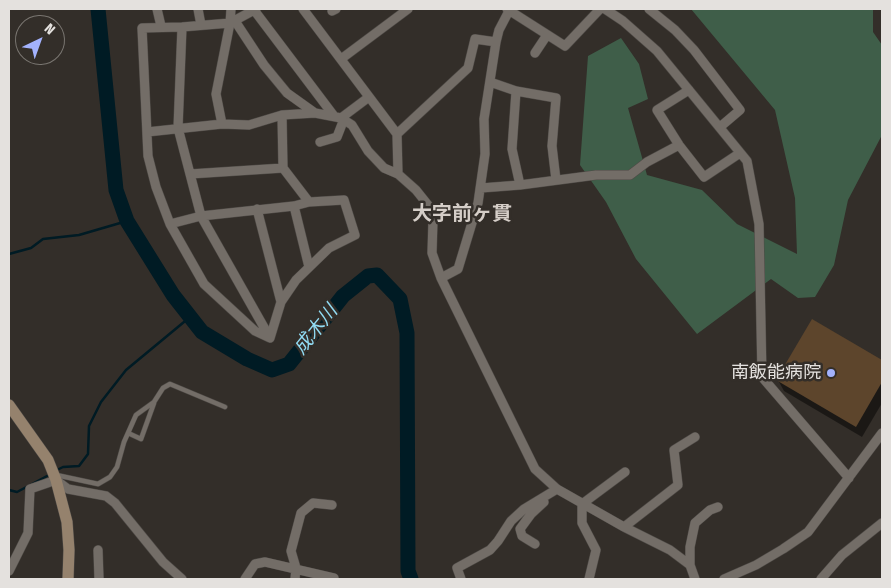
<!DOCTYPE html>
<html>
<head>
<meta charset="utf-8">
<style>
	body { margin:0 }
	#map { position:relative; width:891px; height:588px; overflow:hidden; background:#332e29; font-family:"Fira Sans Condensed",sans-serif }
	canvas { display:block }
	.frame { position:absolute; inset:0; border:10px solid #e4e1de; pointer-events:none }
	.north { position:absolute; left:15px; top:15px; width:50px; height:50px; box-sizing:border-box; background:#332e29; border:1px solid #7a7671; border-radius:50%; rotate:42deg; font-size:14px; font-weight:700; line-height:20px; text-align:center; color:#e4e1de }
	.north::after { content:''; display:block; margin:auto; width:18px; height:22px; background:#a3b2fd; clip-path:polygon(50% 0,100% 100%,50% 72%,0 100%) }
</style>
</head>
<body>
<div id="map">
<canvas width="891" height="588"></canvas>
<div class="frame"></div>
<div class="north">N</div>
</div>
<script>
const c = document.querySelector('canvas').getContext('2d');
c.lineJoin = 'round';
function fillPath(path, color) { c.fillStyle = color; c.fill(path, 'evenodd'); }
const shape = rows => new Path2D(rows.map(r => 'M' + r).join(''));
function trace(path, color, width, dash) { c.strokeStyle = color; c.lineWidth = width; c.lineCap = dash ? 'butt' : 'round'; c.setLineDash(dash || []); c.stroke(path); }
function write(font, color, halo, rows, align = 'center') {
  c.font = font + ' "Fira Sans Condensed","Noto Sans JP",sans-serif'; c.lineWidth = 5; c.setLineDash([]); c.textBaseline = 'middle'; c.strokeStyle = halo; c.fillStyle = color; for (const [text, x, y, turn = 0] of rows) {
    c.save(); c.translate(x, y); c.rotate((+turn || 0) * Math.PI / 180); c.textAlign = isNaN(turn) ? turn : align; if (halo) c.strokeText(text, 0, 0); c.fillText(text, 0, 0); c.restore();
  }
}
fillPath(shape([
	[691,9,873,9,873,32,882,45,882,135,848,200,834,265,815,297,798,298,771,279,697,334,636,259,606,202,580,165,588,56,621,38,639,64,648,99,628,108,647,175,702,190,737,224,797,254,795,198,775,110]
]), '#3f5e49');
fillPath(shape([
	[813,320,882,361,882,403,862,437,784,391,778,380]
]), '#0007');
trace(shape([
	[9,254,31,248,43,239,79,235,127,221],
	[59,469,63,467,79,466,88,454,89,426,101,402,126,370,190,317],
	[9,490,17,492,47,476]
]), '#001b24', 2.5);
trace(shape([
	[98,9,116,190,127,221,173,295,202,332,247,359,272,370,289,364,343,296,368,276,377,275,400,299,407,333,408,571,411,579]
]), '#001b24', 15);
fillPath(shape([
	[812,319,882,360,882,382,856,427,776,380]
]), '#5d452c');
const lane = shape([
	[128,433,141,439,154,403],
	[56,475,98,484,110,477,117,467,124,442,136,415,154,402,163,388,170,384,225,407]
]);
const street = shape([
	[157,9,161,26],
	[198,9,201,25],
	[256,9,230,23,182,27,142,28,148,156,156,187,170,224,204,284,255,331,270,338],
	[303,9,397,134,398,174],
	[507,9,565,46,600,9],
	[605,9,623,21,657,51,747,161,759,224,762,377,849,478],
	[649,9,675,30,694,50,740,110,720,127],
	[254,10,334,116],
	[332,11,336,9],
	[235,21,264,65,287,93,315,113],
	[182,27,178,128,201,216,270,338],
	[535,53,547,35],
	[341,59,408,9],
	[490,82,516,91,556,98,552,146,556,180],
	[689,90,657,110,679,145,704,177,740,153],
	[516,91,512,149,520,185],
	[282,115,283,168,309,202],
	[341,118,369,97],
	[222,124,216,94,230,23,231,9],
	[147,132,222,124,249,125,282,115,315,113,341,118,352,125,368,151,384,168,398,174,416,190,428,205,433,220,432,253,441,278,535,469,557,489,624,527,670,550,690,565,695,579],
	[397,134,468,68,475,39,496,42],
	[320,142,337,137,344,119],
	[190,174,283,168],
	[481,188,520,185,596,175,630,175,647,162,679,145],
	[294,206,309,267],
	[257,209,281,302],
	[170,224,201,216,294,206,309,202,344,200,355,235,329,248,296,280,281,302,270,338],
	[441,278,458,269,478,203,485,154,484,119,496,42,499,30,510,9],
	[624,527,678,485,674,450,695,437],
	[535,544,522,536,520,529,531,514,544,502],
	[98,550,99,579],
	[690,565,690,547,695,523,710,510,718,507],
	[9,571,28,533,30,489,56,480,68,489,106,496,115,503,163,562,182,579],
	[245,579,255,564,265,562,334,578],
	[295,579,296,568,291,551,301,513,313,503,332,505],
	[461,579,457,568,490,550,498,541,511,521,524,509,557,489],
	[589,579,596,550,582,523,582,504,625,472],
	[724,579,756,565,783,549,808,532,882,433],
	[821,579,842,555,882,523]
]);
const secondary = shape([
	[9,405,48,460,56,480,67,522,69,550,68,579]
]);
trace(lane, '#4f4b47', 5.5);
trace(street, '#4f4b47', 10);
trace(secondary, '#4f4b47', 12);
trace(lane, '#736d67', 4.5);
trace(street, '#736d67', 9);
trace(secondary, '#95826d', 11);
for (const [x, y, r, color] of [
	[831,373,5,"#a3b2fd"]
]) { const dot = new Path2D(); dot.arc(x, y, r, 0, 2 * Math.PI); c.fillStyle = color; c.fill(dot); trace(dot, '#332e29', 2); }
write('18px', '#e4e1de', '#332e29', [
	["南飯能病院",821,373]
], 'right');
write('italic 19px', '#91dbf3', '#332e29', [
	["成木川",316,330,-51]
]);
write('bold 20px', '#d5cec8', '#332e29', [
	["大字前ヶ貫",462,214]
]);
</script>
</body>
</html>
